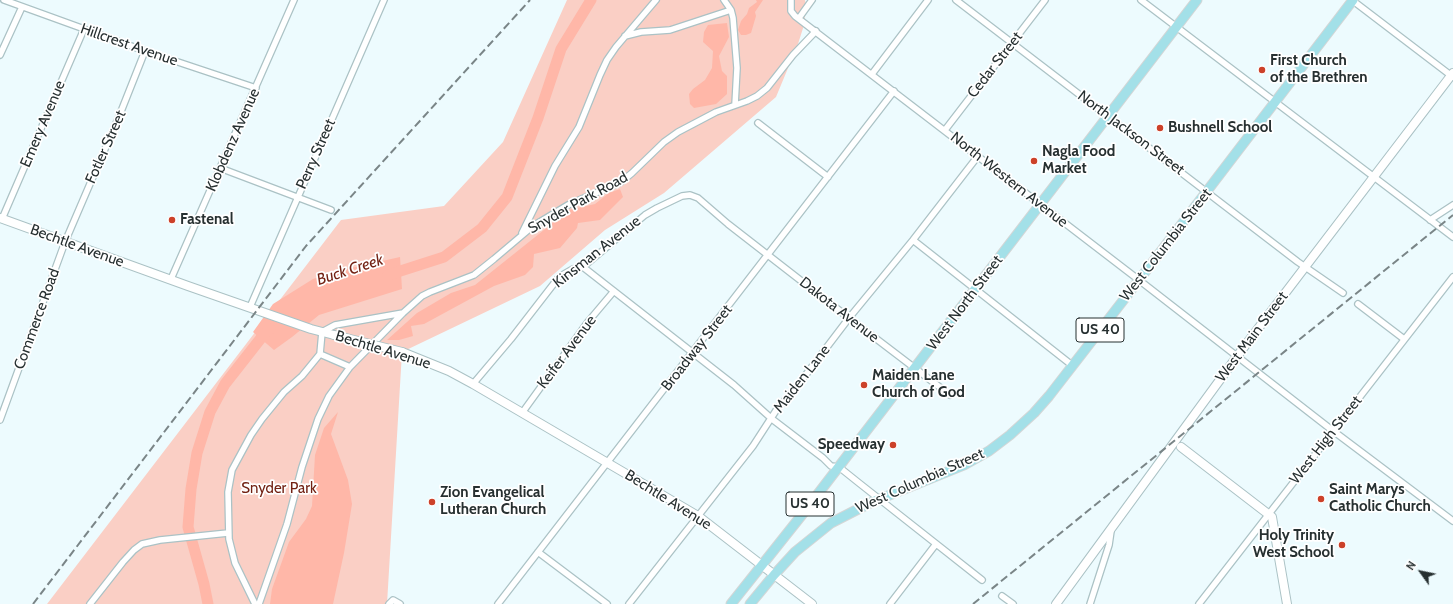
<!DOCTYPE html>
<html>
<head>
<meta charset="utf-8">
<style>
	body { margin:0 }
	#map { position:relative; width:1453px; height:604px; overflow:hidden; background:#edfbfe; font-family:Cabin,sans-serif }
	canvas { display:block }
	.north { position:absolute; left:1401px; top:552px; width:40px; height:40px; -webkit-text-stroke:3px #fff; paint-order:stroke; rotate:303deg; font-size:11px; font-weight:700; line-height:16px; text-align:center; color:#273031 }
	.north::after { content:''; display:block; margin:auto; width:14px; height:18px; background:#273031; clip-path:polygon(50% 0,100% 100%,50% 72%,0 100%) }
</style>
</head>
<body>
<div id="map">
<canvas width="1453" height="604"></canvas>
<div class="north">N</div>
</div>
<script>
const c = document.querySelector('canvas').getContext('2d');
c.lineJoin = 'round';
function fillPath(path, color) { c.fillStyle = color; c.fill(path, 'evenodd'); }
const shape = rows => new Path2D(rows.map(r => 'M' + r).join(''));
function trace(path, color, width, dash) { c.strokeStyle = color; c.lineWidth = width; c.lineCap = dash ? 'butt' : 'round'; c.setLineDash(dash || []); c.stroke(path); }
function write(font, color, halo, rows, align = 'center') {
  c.font = font + ' Cabin,sans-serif'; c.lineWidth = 3.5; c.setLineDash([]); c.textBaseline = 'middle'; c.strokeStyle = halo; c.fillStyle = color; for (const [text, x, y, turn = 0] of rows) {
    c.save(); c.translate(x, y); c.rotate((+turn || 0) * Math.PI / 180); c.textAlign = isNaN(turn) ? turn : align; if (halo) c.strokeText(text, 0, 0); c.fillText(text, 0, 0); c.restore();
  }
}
fillPath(shape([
	[567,0,805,0,806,5,804,25,798,44,776,97,664,193,605,230,540,286,402,352,387,604,47,604,341,220,444,206,503,142]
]), '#facfc5');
fillPath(shape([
	[756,0,763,0,755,12,756,16,751,33,746,35,741,35,738,30,741,21,747,14,749,8,757,2],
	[727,23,729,37,719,56,722,71,727,76,727,94,716,104,694,108,690,104,689,94,693,89,705,80,712,68,713,51,703,42,704,32,708,25],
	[620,189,623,197,600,220,578,223,577,228,560,248,534,254,533,267,525,275,494,286,424,324,411,326,413,336,399,340,387,340,417,313,451,293,475,285,569,210,595,204,609,193],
	[400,257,402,289,319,315,292,337,274,350,253,332,273,304,313,279,338,271],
	[338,412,331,434,348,480,352,504,344,553,333,604,270,604,272,589,289,542,306,519,312,506,315,455,324,428]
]), '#ffb7a8');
trace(shape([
	[388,275,444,257,482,228,507,197,538,118,561,49,591,0],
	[208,604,204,584,188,527,191,489,197,453,210,412,225,384,265,333,270,329]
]), '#ffb7a8', 11);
const street = shape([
	[4,0,145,51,256,88],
	[724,0,731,10,733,18,737,68,735,105],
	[791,0,791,11,795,16,1139,280,1328,427,1453,521],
	[956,0,1298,262,1343,293],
	[1141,0,1453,237],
	[1352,0,1453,77],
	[799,18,812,0],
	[625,36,641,32,670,30,731,10],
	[0,55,22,7],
	[872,74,928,0],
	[758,123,828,177],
	[945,130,1045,0],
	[220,168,331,210],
	[2,219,84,29],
	[1430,220,1453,205],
	[522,233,555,166,579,127,600,75,607,60,616,47,656,0],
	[913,240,1073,366],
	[583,267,734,385,772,419,823,458,831,466,839,467,859,483,982,580],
	[171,279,294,0],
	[1358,304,1404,339],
	[250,307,384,0],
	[320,354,322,332,335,325,403,313],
	[473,384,511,339,559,277,573,269,583,267,645,215,657,208,682,196,690,195,698,198,728,224,849,318,950,395],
	[522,413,587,323,614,291],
	[0,420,65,242,120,114,145,51],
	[538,552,607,604],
	[1002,596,1013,604],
	[90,604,123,562,134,550,142,544,160,540,228,533],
	[255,604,235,563,229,539,228,492,232,470,251,435,262,419,284,392,302,376,320,354,350,367],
	[259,604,287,524,302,467,318,419,329,396,350,367,403,313,422,296,430,292,474,275,494,259,533,226,568,205,621,182,632,173,664,142,678,132,716,112,747,101,757,96,767,88,793,55,816,31],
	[389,604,393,600,400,604],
	[498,604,894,91],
	[629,604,753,446,777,409,795,389,849,318,913,240,978,156],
	[890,604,936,544],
	[1090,604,1109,545,1111,531],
	[1199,604,1453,277]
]);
const secondary = shape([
	[0,218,188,286,311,329,334,335],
	[402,352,449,371,473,384,698,516,812,604],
	[1181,447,1272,517,1287,604],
	[1056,604,1241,351,1453,73]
]);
const primary = shape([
	[731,604,801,516,1197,0],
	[750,604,774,575,795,552,831,523,870,503,964,465,989,451,1010,435,1034,413,1049,396,1139,280,1353,0]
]);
trace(street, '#abc2c5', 8);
trace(secondary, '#abc2c5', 10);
trace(primary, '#d4d6d6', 11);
trace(street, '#fff', 5.5);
trace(secondary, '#fff', 8);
trace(primary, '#a3e0e8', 9);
trace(shape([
	[33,604,306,246,530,0],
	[973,604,1453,215]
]), '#7a8587', 2, [8, 4]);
const secondaryBridge = shape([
	[334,335,402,352]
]);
trace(secondaryBridge, '#abc2c5', 10, []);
trace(secondaryBridge, '#fff', 8);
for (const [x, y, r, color] of [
	[1262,70,4,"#cc4129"],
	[1160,128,4,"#cc4129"],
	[1034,161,4,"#cc4129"],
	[172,220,4,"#cc4129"],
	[864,385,4,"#cc4129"],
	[893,445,4,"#cc4129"],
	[1321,499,4,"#cc4129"],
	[432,502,4,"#cc4129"],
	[1342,545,4,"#cc4129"]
]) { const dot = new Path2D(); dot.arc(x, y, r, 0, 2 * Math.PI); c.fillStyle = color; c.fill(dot); trace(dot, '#fff', 1.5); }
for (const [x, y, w] of [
	[1100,330,48],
	[810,504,48]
]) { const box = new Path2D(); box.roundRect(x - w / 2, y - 12, w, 24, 3); c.fillStyle = '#fff'; c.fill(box); trace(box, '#273031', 1); }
write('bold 14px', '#273031', null, [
	["US 40",1100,330],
	["US 40",810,504]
]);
write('15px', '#273031', '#fff', [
	["Hillcrest Avenue",129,45,19],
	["Cedar Street",995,65,-52],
	["Emery Avenue",43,124,-67],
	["North Jackson Street",1131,133,37],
	["Klobdenz Avenue",233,140,-66],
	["Fotler Street",106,147,-66],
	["Perry Street",316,154,-66],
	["North Western Avenue",1009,180,38],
	["Snyder Park Road",578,203,-29],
	["West Columbia Street",1166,245,-52],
	["Bechtle Avenue",77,246,20],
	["Kinsman Avenue",597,252,-38],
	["West North Street",965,303,-53],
	["Dakota Avenue",839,310,38],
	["Commerce Road",37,319,-70],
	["West Main Street",1252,337,-53],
	["Broadway Street",697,348,-52],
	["Bechtle Avenue",383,350,17],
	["Keifer Avenue",567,352,-53],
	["Maiden Lane",802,379,-52],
	["West High Street",1326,440,-52],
	["West Columbia Street",920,481,-24],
	["Bechtle Avenue",668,500,32]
]);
write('bold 15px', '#273031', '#fff', [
	["First Church",1270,61],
	["of the Brethren",1270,78],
	["Bushnell School",1168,128],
	["Nagla Food",1042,152],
	["Market",1042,169],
	["Fastenal",180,220],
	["Maiden Lane",872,376],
	["Church of God",872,393],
	["Speedway",885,445,"right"],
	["Saint Marys",1329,490],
	["Catholic Church",1329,507],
	["Zion Evangelical",440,493],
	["Lutheran Church",440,510],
	["Holy Trinity",1334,536,"right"],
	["West School",1334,553,"right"]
], 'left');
write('15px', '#722213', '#fff', [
	["Snyder Park",279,489]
]);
write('italic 16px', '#732214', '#fff', [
	["Buck Creek",350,270,-18]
]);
</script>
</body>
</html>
